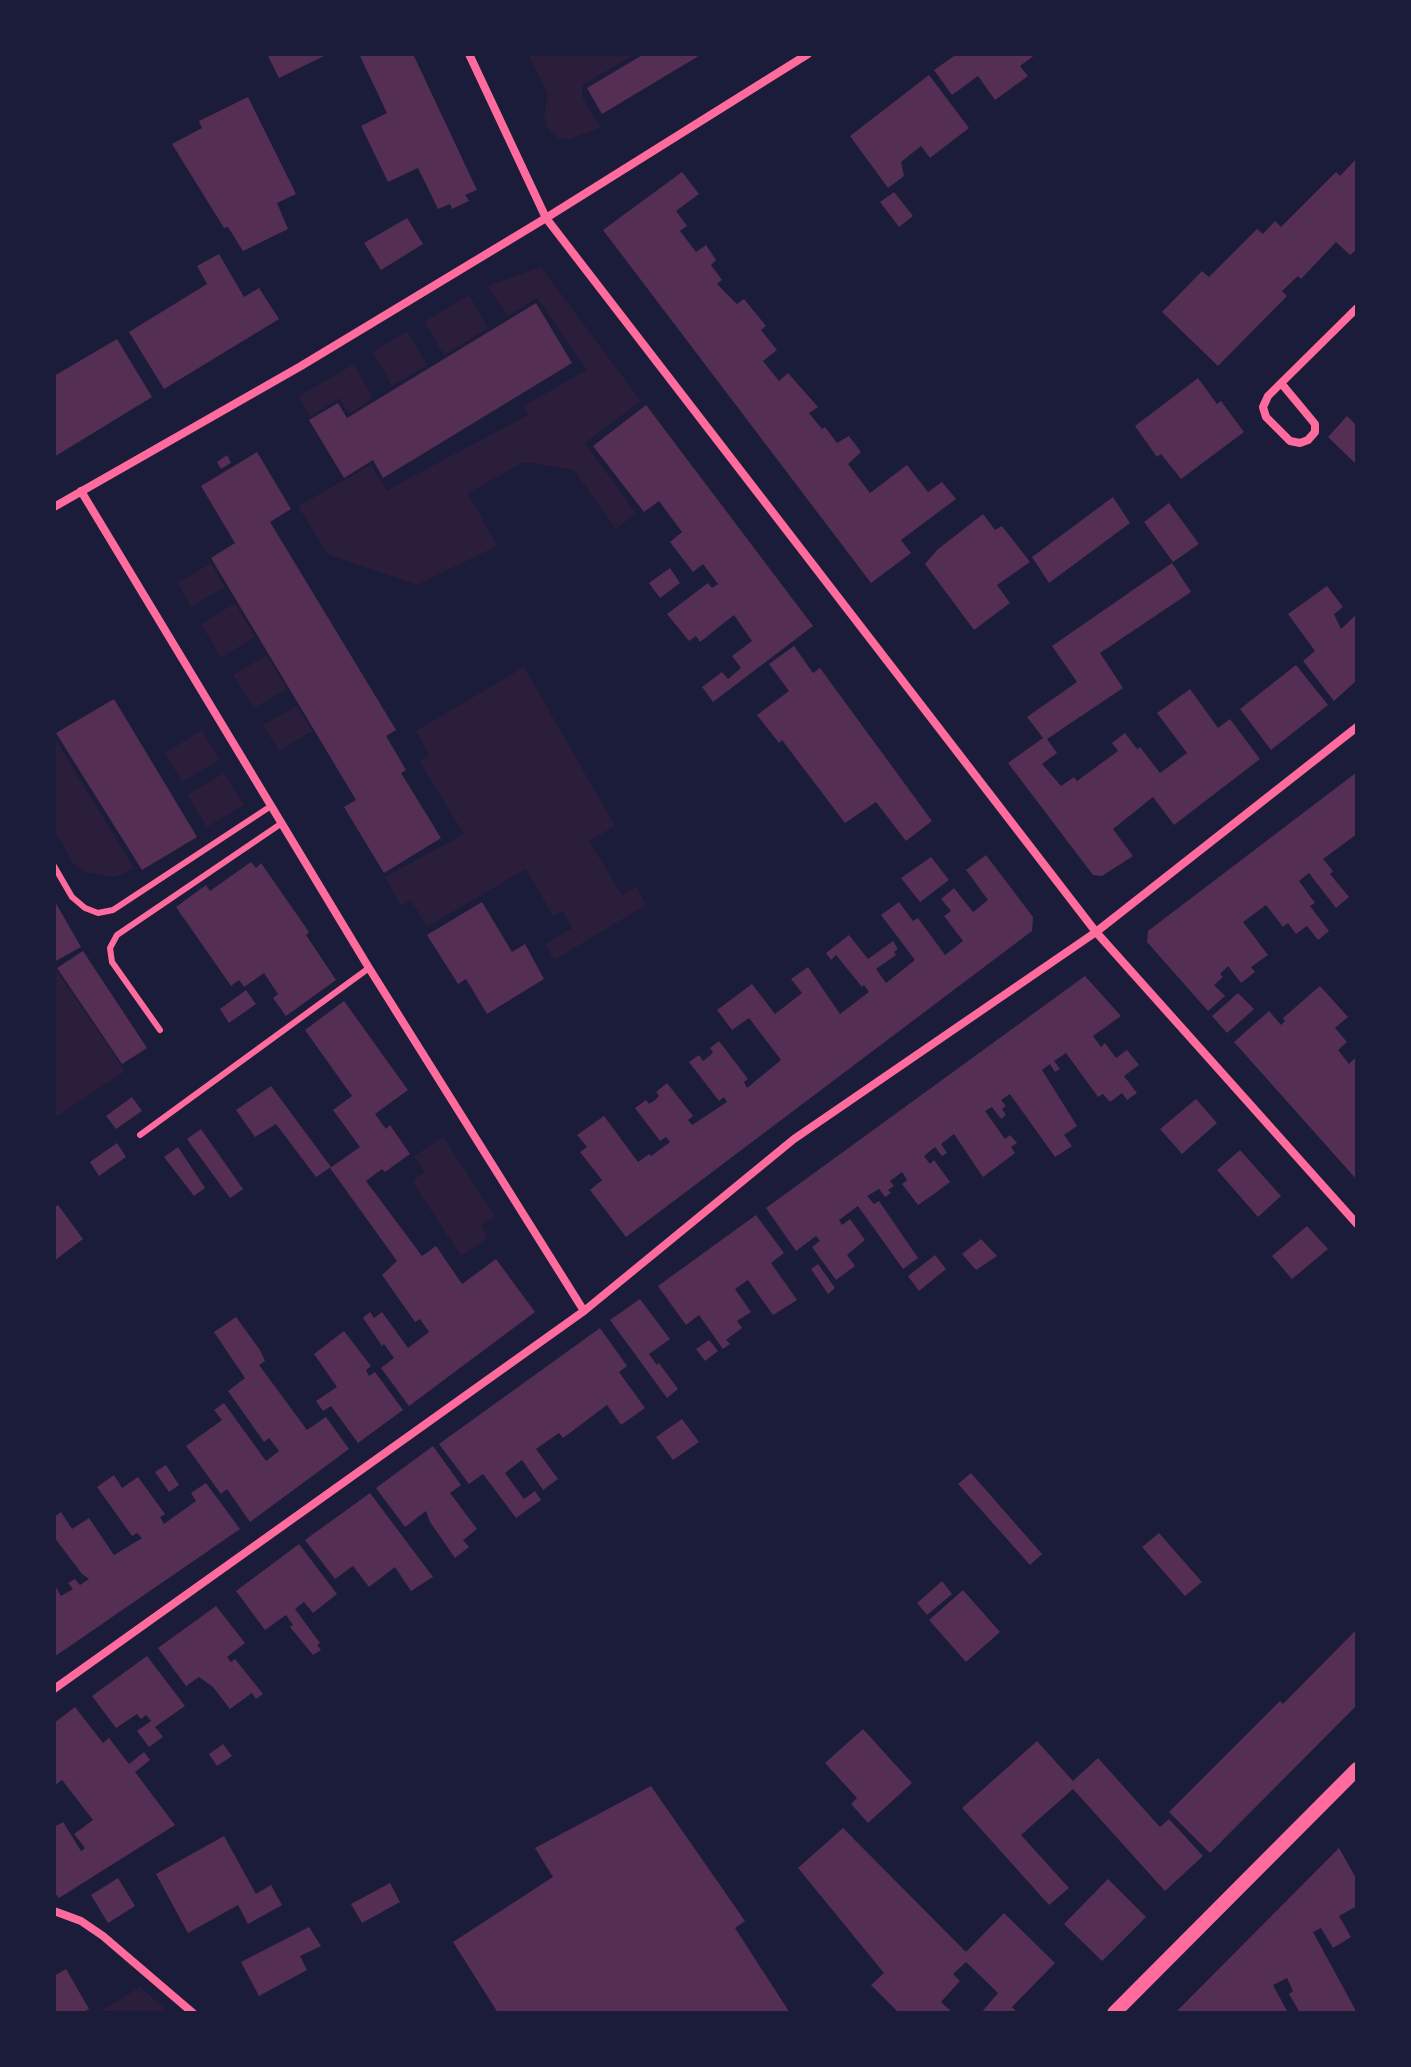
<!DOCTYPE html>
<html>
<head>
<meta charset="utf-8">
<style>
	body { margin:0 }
	#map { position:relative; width:1411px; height:2067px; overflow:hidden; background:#1b1b3a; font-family:"Crimson Pro",serif }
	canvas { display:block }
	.frame { position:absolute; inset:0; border:56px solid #1b1b3a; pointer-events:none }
</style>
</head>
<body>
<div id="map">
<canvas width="1411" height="2067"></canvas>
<div class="frame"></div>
</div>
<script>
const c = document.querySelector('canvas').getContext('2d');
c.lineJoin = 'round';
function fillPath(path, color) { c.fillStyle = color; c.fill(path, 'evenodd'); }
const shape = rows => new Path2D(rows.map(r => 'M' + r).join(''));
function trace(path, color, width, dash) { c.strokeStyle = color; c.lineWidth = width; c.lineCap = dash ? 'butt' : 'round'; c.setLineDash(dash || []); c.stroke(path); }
fillPath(shape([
	[528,54,635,54,583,85,582,96,601,128,567,140,556,137,547,127,544,115,548,95],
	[541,267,641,401,585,443,636,513,616,529,574,470,524,462,468,493,497,546,417,585,327,554,298,506,371,465,387,490,528,415,523,406,587,370,537,298,508,316,487,286],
	[469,295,488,328,444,355,424,322],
	[407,331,427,365,392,386,373,352],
	[354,364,373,398,349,414,339,398,310,417,298,397],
	[211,563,225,587,191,607,178,583],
	[235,603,255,637,221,658,201,624],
	[267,655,287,689,254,708,233,675],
	[524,667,615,826,589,841,622,895,637,886,646,905,554,960,545,944,572,928,563,911,553,916,526,869,427,927,411,900,401,906,385,877,464,834,419,761,429,755,416,731],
	[297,706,312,731,279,751,263,725],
	[202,730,219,760,182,782,165,753],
	[54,737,134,868,124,874,112,877,85,872,73,863,54,830],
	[224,773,244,805,207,827,187,795],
	[54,967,125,1071,54,1118],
	[443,1137,495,1216,481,1226,488,1238,461,1256,412,1181,424,1172,414,1156],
	[140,1987,169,2013,97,2013]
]), '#2a1e3b');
fillPath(shape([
	[267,54,328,54,279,78],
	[359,54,413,54,477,190,465,195,469,201,452,209,450,204,438,209,418,168,388,182,361,126,387,113],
	[644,54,702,54,602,114,587,88],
	[957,54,1036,54,1020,66,1028,76,995,100,978,76,952,95,934,70],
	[929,75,969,128,930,158,921,146,901,162,904,176,888,188,850,136],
	[248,97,296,194,277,203,288,229,243,251,228,227,224,228,172,144,202,128,199,121],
	[1357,158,1357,249,1350,255,1336,242,1301,279,1298,276,1282,291,1287,296,1218,366,1162,312,1202,271,1209,277,1257,229,1263,234,1275,221,1281,227,1336,172,1340,176],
	[682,172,699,194,676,211,687,226,680,231,696,252,706,245,716,260,711,265,722,280,717,284,737,304,744,299,766,326,761,330,777,350,763,361,779,381,788,373,818,407,809,413,822,429,825,427,837,443,849,436,861,452,848,464,870,493,907,465,928,492,942,482,956,499,901,540,911,553,871,583,603,230],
	[894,192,913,216,899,227,880,202],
	[407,218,423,244,381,270,364,243],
	[219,254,244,297,259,288,279,319,164,389,129,332,207,284,197,266],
	[536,303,572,363,383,478,373,460,344,478,309,420,338,403,347,418],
	[117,339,152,397,54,457,54,376],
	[1198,378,1217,404,1221,401,1244,432,1181,479,1161,454,1157,457,1135,426],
	[646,405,813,626,713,702,702,687,722,672,728,679,741,668,732,656,752,641,734,615,700,642,696,636,689,641,667,614,708,583,712,588,718,584,703,564,693,572,670,542,682,532,659,501,644,512,593,446],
	[1347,416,1357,426,1357,465,1328,437],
	[257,452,291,509,270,522,396,730,386,736,406,770,401,773,441,838,384,873,344,807,356,800,211,558,235,543,201,486],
	[227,455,231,463,221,469,217,462],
	[1113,497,1130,523,1049,583,1032,557],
	[1169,503,1199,544,1173,562,1144,522],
	[983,514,995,530,1002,526,1030,562,997,585,1010,603,974,630,925,564,937,550],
	[1172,563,1191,592,1100,653,1123,688,1047,739,1057,753,1042,764,1061,786,1074,777,1077,781,1118,751,1112,743,1125,733,1137,749,1140,747,1160,773,1187,753,1157,713,1190,689,1218,728,1230,719,1260,759,1174,825,1153,797,1113,829,1133,856,1102,876,1093,875,1008,763,1043,738,1027,717,1077,682,1052,646],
	[670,568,680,583,660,598,649,583],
	[1327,586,1343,607,1334,614,1341,629,1357,614,1357,680,1334,701,1303,661,1315,651,1288,614],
	[794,646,813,673,820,668,932,821,906,841,876,802,845,823,782,740,779,743,757,715,789,691,769,664],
	[1296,665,1328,705,1271,750,1240,709],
	[114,699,197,837,142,870,56,733],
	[1357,772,1357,834,1323,859,1333,871,1330,874,1349,897,1336,908,1309,873,1299,881,1315,903,1310,906,1329,931,1318,940,1307,926,1296,934,1288,923,1283,927,1266,905,1243,922,1268,955,1251,967,1255,972,1241,983,1228,966,1220,974,1223,977,1214,985,1225,996,1208,1011,1147,942,1148,931],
	[986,855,1033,917,1032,931,626,1237,590,1190,602,1180,580,1152,587,1147,577,1135,604,1116,638,1162,649,1154,651,1156,670,1142,666,1137,660,1141,635,1108,646,1100,649,1104,655,1100,659,1096,656,1092,667,1083,693,1116,688,1120,692,1125,727,1102,724,1097,719,1101,689,1062,699,1055,703,1061,713,1053,710,1048,719,1041,748,1079,744,1082,747,1088,781,1060,749,1018,732,1030,717,1010,752,984,775,1014,802,993,791,979,808,967,840,1014,869,992,864,985,862,987,836,955,831,960,826,953,849,935,868,959,893,941,898,949,894,952,896,955,876,969,886,983,915,960,881,915,899,902,913,921,918,918,945,955,963,941,944,916,951,911,941,899,954,888,973,912,988,900,966,870],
	[931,857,949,880,920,902,901,878],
	[251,862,256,868,261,863,309,932,306,935,336,980,286,1016,273,998,278,994,264,973,244,987,239,980,231,986,176,907,206,885,210,891],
	[54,900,81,947,54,962],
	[482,902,512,952,525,944,544,979,487,1014,466,979,458,984,427,935],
	[83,951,147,1048,122,1064,57,968],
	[1085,976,1121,1016,1093,1036,1101,1047,1105,1043,1116,1058,1127,1050,1139,1065,1124,1076,1137,1093,1127,1100,1122,1093,1110,1102,1103,1094,1098,1097,1066,1053,1054,1061,1060,1069,1055,1072,1050,1064,1042,1070,1077,1126,1064,1135,1072,1146,1055,1157,1010,1094,1001,1100,1006,1106,1002,1109,1006,1115,1001,1119,992,1107,985,1111,1005,1139,1010,1135,1017,1143,1011,1147,1015,1153,983,1177,954,1134,941,1144,947,1153,942,1156,935,1147,924,1156,930,1164,934,1160,950,1182,934,1194,918,1205,902,1184,907,1180,902,1172,890,1181,894,1186,888,1190,891,1193,885,1197,879,1189,867,1196,874,1204,879,1201,918,1258,903,1269,858,1206,839,1220,842,1225,850,1219,865,1240,847,1255,855,1266,836,1280,812,1247,820,1241,816,1236,796,1251,766,1208],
	[1320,986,1348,1017,1335,1028,1347,1042,1338,1050,1349,1064,1357,1056,1357,1180,1234,1042,1269,1011,1281,1025,1285,1021,1283,1018],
	[246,990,256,1004,229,1023,220,1009],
	[1238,993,1254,1009,1227,1033,1212,1016],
	[344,1001,408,1090,375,1114,386,1129,390,1125,410,1154,385,1172,382,1169,366,1181,422,1256,436,1246,462,1284,496,1259,535,1312,409,1406,381,1368,394,1358,384,1344,382,1346,363,1318,370,1312,374,1318,382,1312,408,1348,429,1332,420,1319,415,1322,382,1275,397,1261,330,1168,360,1147,333,1110,352,1096,305,1030],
	[271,1086,331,1167,316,1177,276,1124,255,1137,236,1110],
	[132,1097,142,1111,116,1129,106,1116],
	[1196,1099,1217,1123,1182,1154,1160,1129],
	[201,1129,243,1189,230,1198,187,1139],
	[117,1143,126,1157,99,1176,90,1162],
	[178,1147,205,1188,194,1196,164,1157],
	[1240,1150,1281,1196,1258,1217,1217,1170],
	[58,1205,83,1239,54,1261,54,1208],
	[756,1215,784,1253,771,1263,797,1300,773,1315,748,1280,735,1289,751,1312,737,1321,742,1328,726,1340,730,1344,723,1349,699,1315,686,1325,658,1286],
	[1307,1226,1328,1249,1292,1279,1272,1256],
	[981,1239,997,1256,976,1270,962,1254],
	[935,1255,946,1269,919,1291,908,1276],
	[818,1264,835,1288,828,1294,811,1269],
	[640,1299,670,1339,649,1354,657,1365,659,1363,678,1389,667,1398,610,1320],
	[236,1317,260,1350,265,1361,259,1365,307,1430,326,1417,349,1449,250,1522,227,1489,221,1494,186,1446,222,1420,214,1410,224,1403,266,1461,279,1451,269,1438,264,1442,228,1391,245,1378,214,1332],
	[600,1328,627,1366,619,1372,645,1408,621,1425,607,1405,563,1438,559,1433,536,1449,558,1479,543,1490,522,1460,505,1473,524,1499,535,1491,541,1500,516,1518,483,1474,469,1484,439,1444],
	[344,1331,371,1366,366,1370,369,1376,375,1372,403,1410,358,1443,331,1406,323,1411,316,1401,337,1387,314,1354],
	[709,1340,718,1351,705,1361,696,1349],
	[682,1419,699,1442,673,1460,656,1437],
	[433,1446,461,1485,450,1493,477,1529,463,1540,469,1547,455,1558,430,1522,426,1511,405,1527,376,1488],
	[166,1465,179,1485,169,1492,155,1472],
	[971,1473,1042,1554,1030,1565,958,1484],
	[114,1475,122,1488,138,1477,165,1514,160,1517,164,1524,196,1501,191,1493,206,1483,240,1529,54,1657,54,1584,61,1596,73,1589,68,1583,75,1579,80,1585,89,1579,82,1574,54,1537,54,1517,61,1512,72,1529,89,1518,114,1555,142,1538,137,1533,132,1536,97,1487],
	[370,1493,433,1577,411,1591,395,1567,369,1587,353,1566,335,1579,305,1540],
	[1159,1533,1202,1582,1185,1596,1142,1547],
	[299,1544,337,1594,313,1613,304,1602,295,1609,320,1643,317,1645,321,1650,313,1655,290,1627,293,1625,286,1615,265,1630,236,1591],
	[942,1581,952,1594,927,1615,917,1603],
	[963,1590,1000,1632,966,1662,929,1620],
	[216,1606,245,1643,227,1657,231,1662,235,1659,263,1694,256,1699,252,1693,230,1709,213,1687,199,1677,186,1686,158,1648],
	[1357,1629,1357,1705,1210,1853,1169,1812,1280,1701,1283,1704],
	[147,1656,185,1706,155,1727,163,1737,149,1747,137,1731,151,1721,146,1715,141,1719,137,1714,116,1728,92,1696],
	[75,1707,103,1743,109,1738,129,1764,144,1752,150,1760,135,1772,175,1825,59,1898,54,1892,54,1827,63,1822,81,1851,85,1848,74,1834,93,1820,62,1780,54,1786,54,1723],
	[863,1729,912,1783,868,1823,851,1804,857,1798,825,1763],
	[1037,1741,1073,1781,1098,1758,1160,1827,1169,1819,1203,1856,1165,1891,1073,1789,1021,1835,1069,1888,1049,1905,962,1808],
	[223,1744,232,1756,217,1766,209,1754],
	[651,1786,745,1921,735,1928,790,2013,498,2013,453,1942,553,1877,535,1848],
	[843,1828,966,1952,1004,1913,1055,1963,1012,2007,1018,2013,981,2013,998,1993,966,1962,953,1974,960,1981,941,2002,953,2013,899,2013,871,1985,884,1973,798,1868],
	[224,1836,256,1894,271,1885,282,1905,248,1924,238,1905,188,1933,156,1874],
	[1339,1848,1357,1880,1357,1906,1339,1916,1351,1937,1333,1948,1321,1928,1313,1932,1356,2011,1300,2013,1289,1994,1293,1991,1287,1978,1273,1985,1288,2013,1175,2013],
	[118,1878,135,1906,108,1923,91,1895],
	[1108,1879,1146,1917,1102,1961,1064,1924],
	[390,1883,400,1902,362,1923,351,1904],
	[309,1927,321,1946,300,1956,307,1970,259,1996,241,1962],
	[66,1969,89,2009,83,2013,54,2013,54,1976]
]), '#542f53');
trace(shape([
	[54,866,72,897,85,908,98,913,113,910,271,806],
	[160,1030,112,962,110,948,117,935,282,823],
	[140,1135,369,968]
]), '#ff6b9d', 6);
trace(shape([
	[469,54,546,218,1096,932,1357,1224],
	[1281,383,1315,424,1315,432,1308,440,1300,443,1290,441,1266,417,1263,407,1268,396,1357,308],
	[81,491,369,968,584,1311],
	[54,507,301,366,546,218,808,54],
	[54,1689,584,1311,794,1139,1096,932,1357,727],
	[54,1911,81,1921,103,1936,193,2013]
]), '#ff6b9d', 8);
trace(shape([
	[1114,2013,1357,1769]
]), '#ff6b9d', 14);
</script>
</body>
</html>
